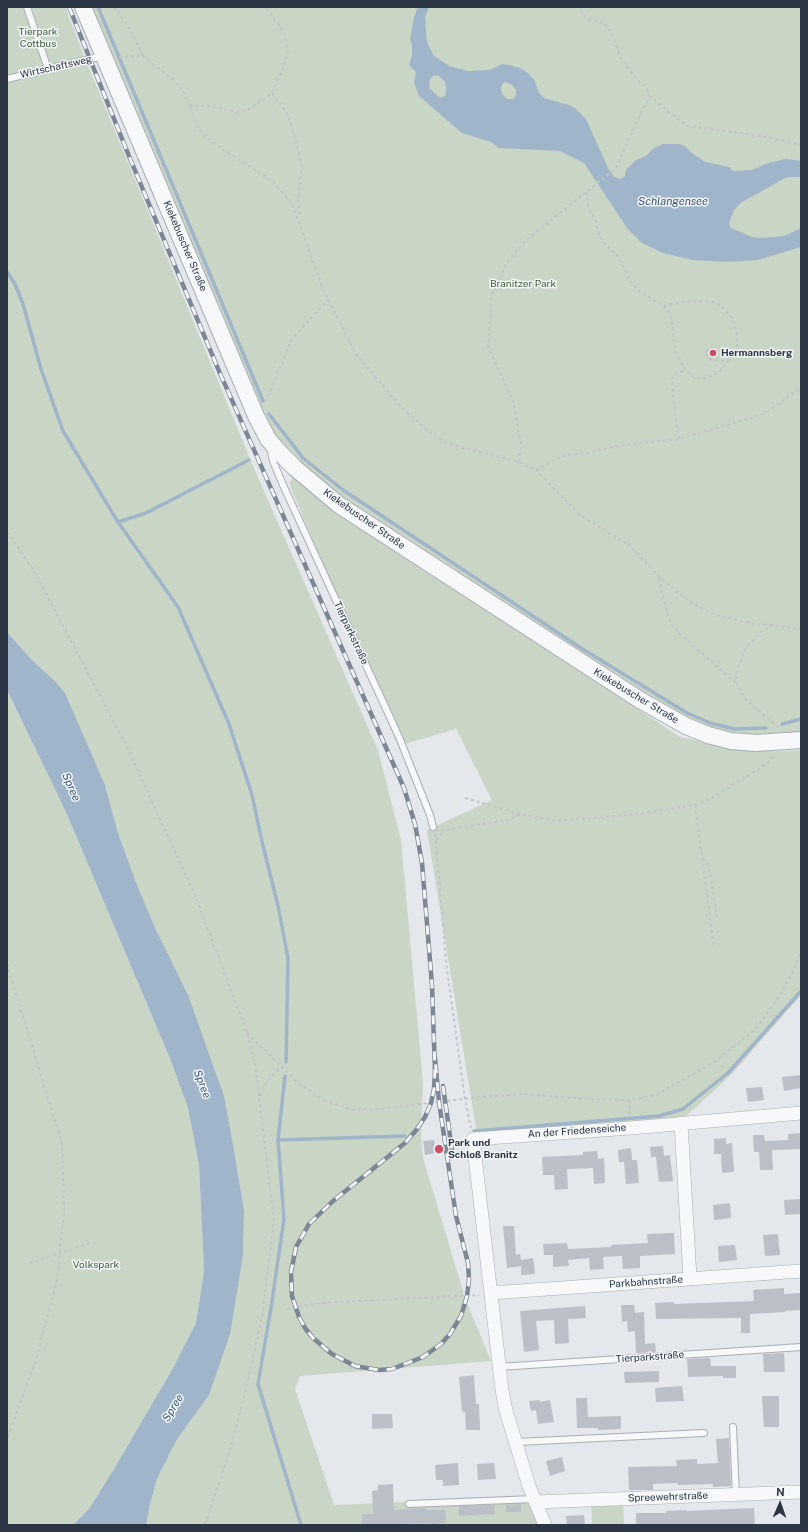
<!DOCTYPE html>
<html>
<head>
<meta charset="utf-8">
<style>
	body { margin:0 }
	#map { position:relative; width:808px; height:1532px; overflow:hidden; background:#e4e7eb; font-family:"Public Sans",sans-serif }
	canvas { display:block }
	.frame { position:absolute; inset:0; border:8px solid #2c3543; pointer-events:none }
	.north { position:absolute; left:760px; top:1484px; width:40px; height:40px; -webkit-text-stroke:3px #f3f6f8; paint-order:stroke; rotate:2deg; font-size:11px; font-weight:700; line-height:16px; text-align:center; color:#2c3543 }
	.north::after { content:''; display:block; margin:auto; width:14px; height:18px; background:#2c3543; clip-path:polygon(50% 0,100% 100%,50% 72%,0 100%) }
</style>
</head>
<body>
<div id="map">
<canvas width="808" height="1532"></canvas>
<div class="frame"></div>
<div class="north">N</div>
</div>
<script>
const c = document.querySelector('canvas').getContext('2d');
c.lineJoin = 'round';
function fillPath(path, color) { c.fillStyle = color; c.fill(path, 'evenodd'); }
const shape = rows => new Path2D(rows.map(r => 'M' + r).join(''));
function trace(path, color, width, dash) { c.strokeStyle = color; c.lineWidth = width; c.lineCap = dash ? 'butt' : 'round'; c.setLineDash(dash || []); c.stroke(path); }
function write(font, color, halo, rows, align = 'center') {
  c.font = font + ' "Public Sans",sans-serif'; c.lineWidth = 3; c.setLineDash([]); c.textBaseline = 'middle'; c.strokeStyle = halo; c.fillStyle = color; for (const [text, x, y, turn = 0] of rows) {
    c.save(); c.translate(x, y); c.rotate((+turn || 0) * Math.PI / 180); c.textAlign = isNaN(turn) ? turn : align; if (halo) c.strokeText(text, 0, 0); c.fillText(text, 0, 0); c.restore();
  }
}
fillPath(shape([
	[7,7,65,7,85,58,7,76],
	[90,7,801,7,801,734,775,737,733,734,686,721,453,571,339,495,298,463,276,436,262,416],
	[87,63,253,466,378,750,401,840,423,1083,421,1134,423,1158,465,1298,491,1361,300,1376,295,1389,334,1505,526,1497,538,1525,146,1525,150,1504,157,1479,176,1441,209,1395,243,1255,244,1210,234,1150,224,1096,137,885,118,833,105,785,55,681,32,660,7,632,7,82],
	[294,476,325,502,680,737,729,747,780,751,801,750,801,995,731,1075,684,1118,477,1134,427,830,492,800,456,729,398,746,289,483],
	[7,690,66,812,171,1061,188,1108,199,1165,204,1271,196,1323,173,1368,114,1469,89,1509,73,1525,7,1525],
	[623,1503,624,1525,592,1525,591,1504]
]), '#c9d5c5');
fillPath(shape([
	[418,7,429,7,425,17,427,42,434,56,439,59,449,66,468,71,490,70,502,64,509,65,520,68,528,73,535,81,538,91,544,98,569,105,576,109,586,119,608,168,614,177,621,179,625,176,626,170,636,160,646,156,654,148,663,144,679,144,685,146,692,153,705,162,729,167,733,171,752,170,765,164,786,159,801,161,801,177,787,177,742,202,734,210,729,223,730,227,736,230,752,237,762,238,784,236,801,228,801,247,758,260,727,262,693,260,663,253,642,243,627,228,584,163,560,151,499,148,491,142,462,133,419,96,414,82,416,72,409,65,412,55,412,44,410,39,414,17],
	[434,75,439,76,445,82,446,86,446,92,445,96,440,98,430,89,429,84,430,79],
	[505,82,512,85,516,90,516,95,513,99,507,99,502,94,501,88,503,83],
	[7,632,32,660,55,681,65,693,105,785,118,833,137,885,156,930,188,995,224,1096,234,1150,244,1210,243,1255,230,1334,209,1395,176,1441,157,1479,150,1504,146,1525,73,1525,89,1509,114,1469,173,1368,196,1323,204,1271,199,1165,188,1108,171,1061,66,812,7,690]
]), '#a0b5ca');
trace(shape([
	[98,7,263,401],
	[7,272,15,284,23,304,41,369,63,431,118,522,178,607,229,724,252,795,263,846,278,906,288,958,286,1062],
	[269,414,303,458,343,490,581,648,687,713,710,723,734,729,766,728],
	[118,522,146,513,249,460],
	[782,724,801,719],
	[285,1076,278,1140,284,1219,271,1308,258,1384,301,1525],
	[474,1131,659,1116,683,1109,728,1073,801,991],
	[278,1140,405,1136]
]), '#a0b5ca', 3.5);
fillPath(shape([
	[800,1075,801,1088,784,1091,782,1077],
	[762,1087,764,1100,748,1102,746,1088],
	[801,1133,801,1149,772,1150,773,1170,760,1170,759,1152,754,1152,753,1135,764,1135,765,1141,788,1140,788,1134],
	[726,1138,726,1144,732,1143,734,1172,722,1173,721,1154,714,1154,714,1139],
	[434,1140,436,1153,425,1155,423,1141],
	[663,1146,664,1156,670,1155,673,1181,659,1182,656,1157,651,1157,650,1147],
	[631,1148,632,1160,637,1160,639,1183,626,1184,624,1162,619,1162,618,1150],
	[597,1151,598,1159,604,1158,605,1183,594,1184,593,1168,567,1169,568,1189,555,1190,554,1175,543,1175,542,1157,583,1155,583,1152],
	[801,1199,801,1214,785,1215,784,1200],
	[730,1203,731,1218,714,1220,713,1205],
	[503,1226,514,1226,516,1255,520,1254,521,1260,533,1258,535,1274,521,1275,521,1266,507,1268],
	[674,1233,675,1254,640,1256,640,1268,623,1269,622,1256,603,1257,604,1269,590,1270,589,1258,568,1260,569,1266,553,1267,553,1255,544,1255,543,1244,567,1243,568,1249,611,1247,611,1245,648,1243,647,1234],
	[778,1234,780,1255,765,1256,763,1235],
	[735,1245,737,1260,719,1262,718,1246],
	[784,1288,784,1294,801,1293,801,1310,785,1311,785,1312,750,1314,750,1333,741,1333,741,1318,656,1319,655,1303,674,1302,674,1304,754,1301,753,1290],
	[621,1305,634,1305,635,1313,644,1312,645,1344,655,1343,656,1352,636,1353,635,1331,628,1332,627,1321,622,1322],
	[585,1306,586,1318,568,1319,569,1343,555,1344,554,1320,536,1321,539,1350,524,1352,520,1311],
	[784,1353,785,1372,764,1372,763,1354],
	[710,1358,711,1366,736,1366,736,1378,723,1378,723,1376,688,1377,687,1359],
	[659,1371,659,1382,625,1383,624,1372],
	[474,1375,476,1404,479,1404,480,1430,466,1430,465,1412,462,1412,459,1377],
	[682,1386,684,1401,656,1402,655,1388],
	[762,1396,779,1396,779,1427,764,1427],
	[576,1398,587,1398,588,1417,621,1416,621,1429,598,1430,598,1428,577,1428],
	[540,1400,540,1402,550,1400,554,1422,538,1424,536,1410,531,1411,529,1401],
	[372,1414,392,1414,393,1428,372,1429],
	[729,1438,731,1486,713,1487,713,1484,678,1485,677,1483,653,1484,653,1490,629,1490,628,1467,677,1466,676,1460,697,1459,697,1464,718,1463,716,1439],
	[562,1457,565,1471,550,1476,546,1461],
	[458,1463,459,1485,443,1486,443,1480,436,1480,435,1465],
	[494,1463,496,1479,478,1480,477,1464],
	[393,1484,394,1510,426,1508,426,1510,445,1510,446,1523,432,1524,432,1523,362,1525,362,1514,373,1514,372,1491,378,1490,378,1485],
	[521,1504,521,1512,506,1512,506,1505],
	[494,1505,495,1514,459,1516,459,1506],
	[754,1508,755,1524,636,1525,636,1513,666,1513,666,1511,686,1510,686,1511],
	[584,1515,585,1525,567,1525,566,1516]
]), '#bbc0c8');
const service = shape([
	[27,7,48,69],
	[7,79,103,56],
	[270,447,273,461,283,485,399,737,430,815,433,827],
	[499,1367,801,1347],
	[733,1427,736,1495],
	[516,1442,704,1433],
	[409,1504,534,1499]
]);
const minor = shape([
	[681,1123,690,1278],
	[491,1293,801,1271],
	[535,1502,801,1492],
	[545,1525,529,1486,506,1411,502,1390,473,1139,631,1128,801,1113]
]);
const tertiary = shape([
	[83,7,256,416,268,439,281,454,295,468,339,505,640,700,686,726,708,735,731,741,756,743,801,740]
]);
trace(service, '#a9aeb5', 8);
trace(minor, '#a9aeb5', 14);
trace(tertiary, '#a9aeb5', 18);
trace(shape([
	[114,7,132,33,143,56],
	[119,57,143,56,174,80,182,89,201,132,216,145,272,181,292,203,323,289,356,354,402,408,427,430,441,440,452,445,519,462,536,470,581,516,629,545,660,578,690,602,716,615,755,624,773,625,801,630],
	[272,93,287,113,296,140,302,168,298,199,299,217],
	[649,96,687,126,763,136,801,145],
	[189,106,212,106,237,112,250,109,272,93,286,61,288,49,283,31,266,7],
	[586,192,589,209,596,221,599,235,604,243,617,255,632,283,640,292,664,306,668,310,671,317,676,352,685,369,694,378,705,379,719,372,730,359,737,346,737,334,734,323,729,314,720,305,714,302,706,301,682,302,664,306],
	'707 352a4 4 0 1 1 8 0a4 4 0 1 1-8 0Z',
	[708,354,707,357,709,359,720,361,729,360],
	[265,402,292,339,329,299],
	[679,439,674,406,672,379,677,373,686,370],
	[519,462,521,443,513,401,488,347,492,294,508,261,524,242,616,168,649,96,647,89,632,74,620,57,611,32,605,24,586,18,580,7],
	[536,470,565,455,587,453,622,445,679,439,764,414,801,388],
	[7,532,33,569,127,747,194,893,247,1032,255,1063,274,1221,263,1312,248,1380,231,1447,205,1525],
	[660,578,661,591,671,624,680,634,736,683],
	[773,625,761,632,744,651,736,674,737,683,744,698,779,728],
	[465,798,520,814],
	[695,805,714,948],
	[441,829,444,830,508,820,521,814,557,821,638,814,695,805,705,802,767,764,774,756],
	[435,834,447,970,465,1099,471,1128],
	[436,840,444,830],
	[703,858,709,867,717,917],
	[7,964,62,1144,64,1212,57,1281,34,1366,7,1439],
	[247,1033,298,1083,326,1101,353,1110,379,1109,479,1097,525,1094,587,1099,629,1100,656,1095,713,1063,756,1029,780,995,793,972,801,951],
	[260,1096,267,1081,282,1067],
	[629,1100,630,1117],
	[30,1263,89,1243],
	[287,1309,320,1303,479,1295]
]), '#c1c5ca', 2, [3, 3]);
trace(service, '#f6f8f9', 6);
trace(minor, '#f6f8f9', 13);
trace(tertiary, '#f6f8f9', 16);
const rail = shape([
	[69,7,131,161,219,371,404,788,415,824,422,863,432,985,435,1071,434,1089,431,1103,425,1117,417,1129,405,1143,333,1201,309,1224,296,1247,291,1272,292,1296,299,1317,305,1328,313,1338,332,1354,355,1366,379,1370,392,1369,423,1357,441,1344,450,1334,461,1316,467,1296,469,1280,468,1263,456,1216,439,1102,435,1058],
	[443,1086,452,1150]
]);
trace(rail, '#7d8694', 4.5);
trace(rail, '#f3f6f8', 3, [9]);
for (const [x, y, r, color] of [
	[713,353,4,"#cb4e63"],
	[439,1149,5,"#cb4e63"]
]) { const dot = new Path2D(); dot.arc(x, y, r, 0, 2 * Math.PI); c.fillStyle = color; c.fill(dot); trace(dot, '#f3f6f8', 1.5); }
write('10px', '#415f39', '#f3f6f8', [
	["Tierpark",38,32],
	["Cottbus",38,44],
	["Branitzer Park",523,284],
	["Volkspark",96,1265]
]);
write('10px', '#2c3543', '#f3f6f8', [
	["Wirtschaftsweg",56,67,-13],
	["Kiekebuscher Straße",185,246,67],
	["Kiekebuscher Straße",364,519,35],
	["Tierparkstraße",351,633,65],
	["Kiekebuscher Straße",636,696,31],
	["An der Friedenseiche",577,1131,-4],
	["Parkbahnstraße",646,1282,-4],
	["Tierparkstraße",650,1357,-4],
	["Spreewehrstraße",668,1497,-2]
]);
write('bold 10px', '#2c3543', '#f3f6f8', [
	["Hermannsberg",721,353],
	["Park und",448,1143],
	["Schloß Branitz",448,1155]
], 'left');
write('italic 11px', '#375476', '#f3f6f8', [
	["Schlangensee",673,202],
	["Spree",71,787,66],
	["Spree",202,1084,69],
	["Spree",173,1408,-59]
]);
</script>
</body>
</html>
